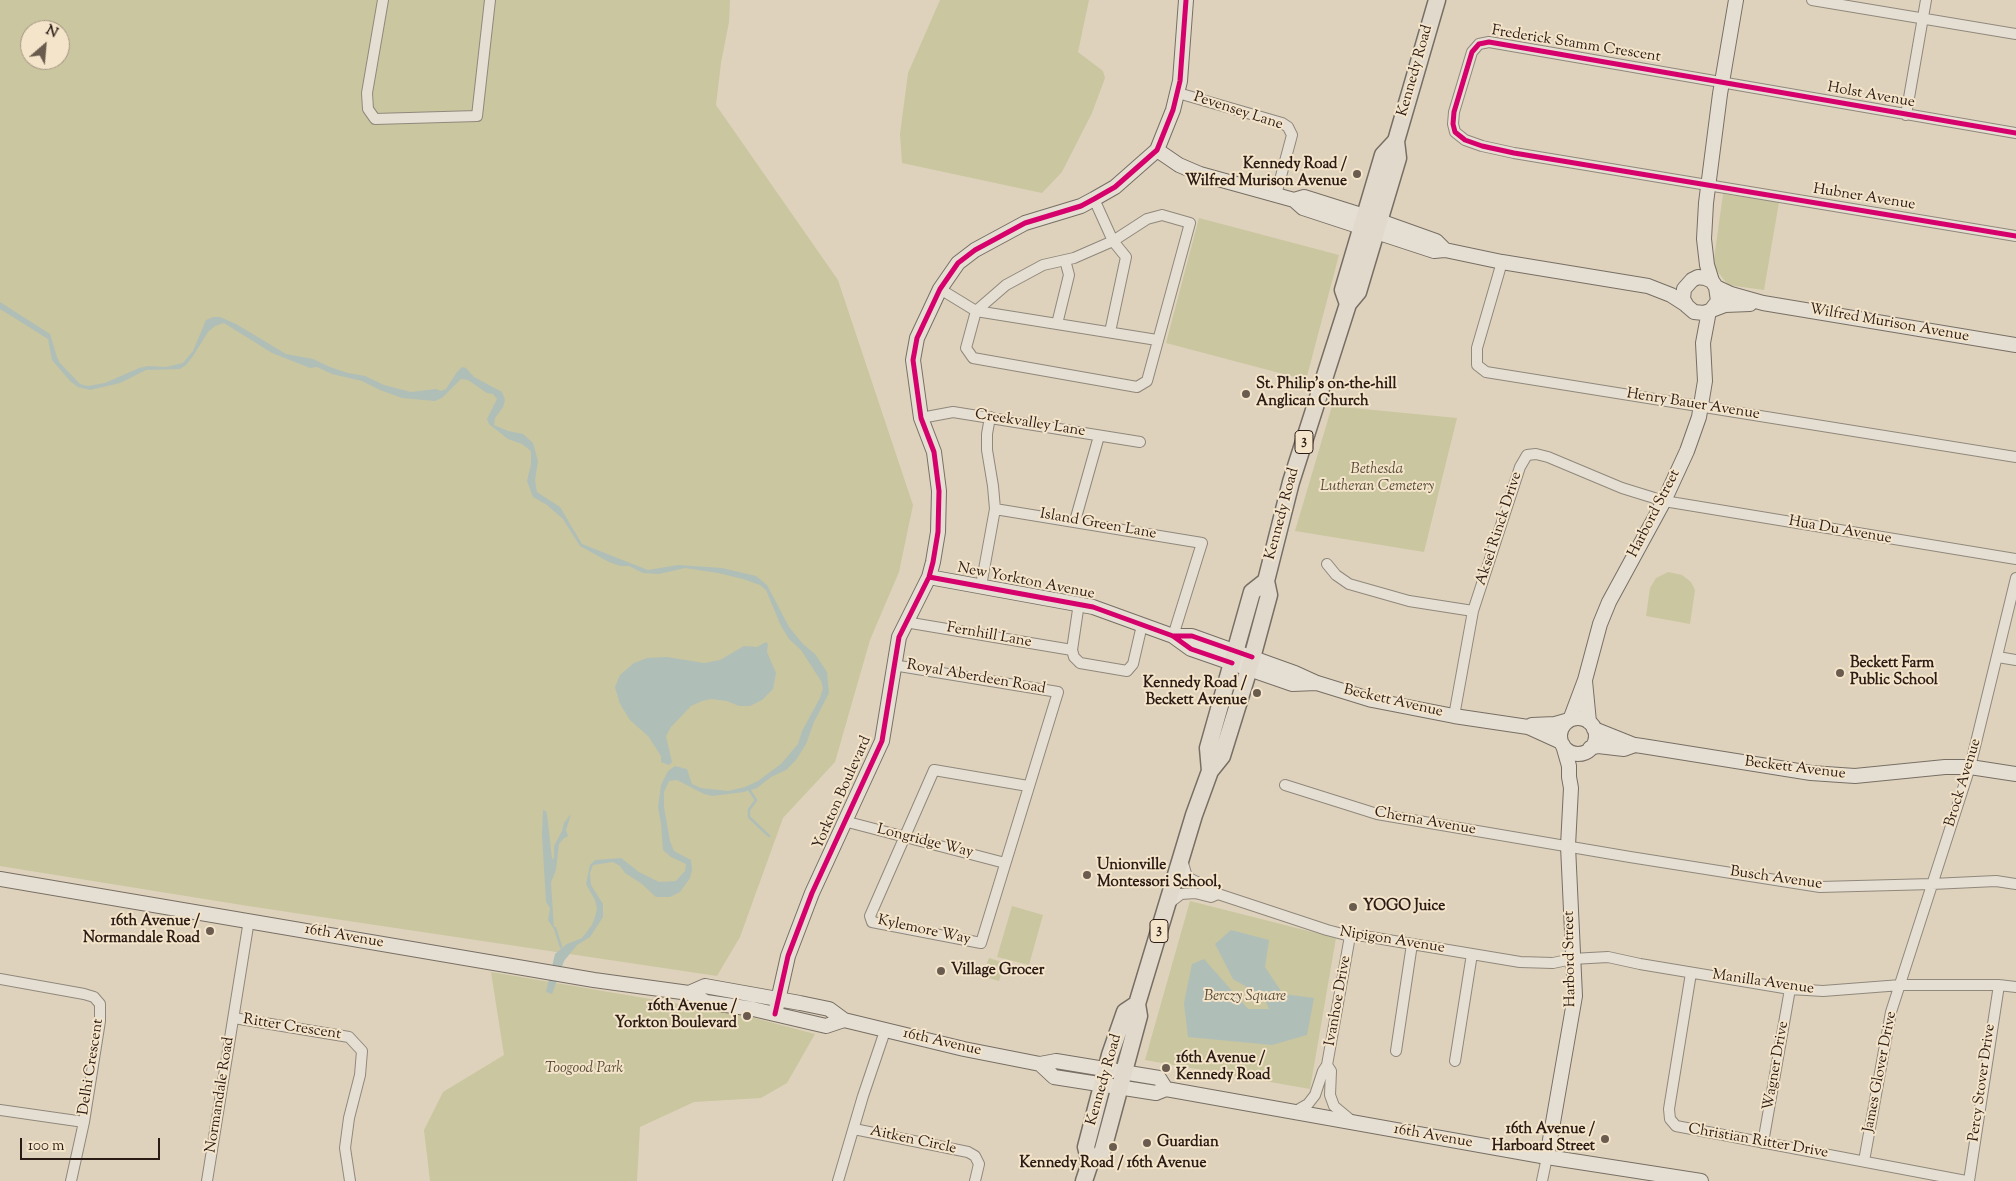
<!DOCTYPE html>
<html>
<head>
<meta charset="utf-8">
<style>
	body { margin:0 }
	#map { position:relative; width:2016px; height:1181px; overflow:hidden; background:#ded2bc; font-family:"Sorts Mill Goudy",serif }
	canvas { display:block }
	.north { position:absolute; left:20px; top:20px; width:50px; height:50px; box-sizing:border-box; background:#f3e4ca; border:1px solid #a39482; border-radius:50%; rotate:27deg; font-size:14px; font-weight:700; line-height:20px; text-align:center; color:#2b1b15 }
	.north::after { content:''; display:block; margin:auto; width:18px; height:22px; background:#6a5b4f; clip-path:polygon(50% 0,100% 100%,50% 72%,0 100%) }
	.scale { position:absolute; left:20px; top:1138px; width:140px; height:22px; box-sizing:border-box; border:2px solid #2b1b15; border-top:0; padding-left:6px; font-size:15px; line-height:18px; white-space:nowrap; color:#2b1b15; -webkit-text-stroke:4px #f3e4ca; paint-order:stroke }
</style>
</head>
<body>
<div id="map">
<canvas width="2016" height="1181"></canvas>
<div class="north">N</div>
<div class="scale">100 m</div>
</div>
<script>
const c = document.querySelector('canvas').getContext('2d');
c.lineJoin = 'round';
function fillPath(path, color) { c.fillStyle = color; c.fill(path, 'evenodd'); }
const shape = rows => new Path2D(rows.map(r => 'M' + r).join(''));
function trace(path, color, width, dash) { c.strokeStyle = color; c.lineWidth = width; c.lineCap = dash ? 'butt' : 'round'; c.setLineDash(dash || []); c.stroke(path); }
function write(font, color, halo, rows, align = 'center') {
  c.font = font + ' "Sorts Mill Goudy",serif'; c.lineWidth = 4; c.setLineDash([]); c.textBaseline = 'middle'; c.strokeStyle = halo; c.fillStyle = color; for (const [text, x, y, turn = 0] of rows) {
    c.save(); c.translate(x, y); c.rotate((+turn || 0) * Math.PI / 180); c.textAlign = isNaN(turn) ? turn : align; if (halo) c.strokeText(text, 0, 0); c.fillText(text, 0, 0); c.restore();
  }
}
fillPath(shape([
	[0,0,730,0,729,22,721,63,716,105,838,280,913,505,899,572,870,640,835,762,783,818,740,937,717,976,248,906,0,866],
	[30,30,60,30,60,60,30,60],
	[940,0,1089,0,1078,52,1103,71,1105,78,1092,113,1062,172,1042,193,902,163,900,134,908,73],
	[1723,194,1779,202,1764,290,1728,285,1715,268,1714,259],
	[1199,218,1339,255,1306,380,1166,343],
	[1332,406,1457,418,1424,552,1295,531],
	[1668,572,1682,575,1691,582,1695,590,1690,624,1646,616,1650,588,1656,578],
	[1190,901,1336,938,1310,1089,1145,1060],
	[1012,906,1043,915,1029,965,997,957],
	[989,958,1005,963,999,981,982,976],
	[491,972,739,1014,815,1034,787,1083,761,1098,694,1102,640,1127,637,1181,430,1181,424,1130,443,1092,504,1055]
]), '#cac6a0');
fillPath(shape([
	[0,302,50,334,57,357,60,363,80,384,88,386,105,383,139,368,148,366,166,367,183,363,193,351,206,320,213,317,220,317,236,324,286,354,313,359,330,367,348,373,365,376,384,385,411,392,436,389,441,391,446,389,457,372,462,367,466,368,474,377,502,392,505,400,503,407,495,418,494,425,508,431,523,434,533,443,538,461,535,480,537,492,560,507,582,544,648,570,678,565,722,568,756,576,767,585,789,627,803,644,815,654,827,672,829,693,814,722,806,744,796,760,786,770,771,777,757,788,744,792,712,796,704,794,677,780,669,781,664,792,664,807,670,841,674,851,691,860,692,870,690,878,680,892,670,897,656,897,642,884,625,873,620,866,613,862,593,865,590,873,591,885,603,904,603,917,590,937,577,945,564,961,552,994,546,992,555,954,567,944,582,938,592,925,595,917,597,909,595,900,586,884,590,865,595,860,621,858,639,872,659,882,676,881,685,871,686,864,671,857,663,850,661,824,658,807,661,785,668,771,675,766,687,769,692,784,701,788,728,791,745,787,758,781,781,764,798,744,802,731,820,698,823,688,821,681,801,650,789,639,781,626,766,590,760,585,743,579,718,573,685,568,659,574,643,573,629,566,620,566,609,562,580,546,563,519,547,505,533,497,527,481,531,464,531,451,522,444,508,439,489,424,487,419,497,399,493,394,487,393,468,380,461,379,442,398,435,401,402,398,380,390,362,381,332,374,317,367,310,368,272,353,224,323,215,326,208,332,193,356,186,365,180,369,146,370,120,383,90,390,78,387,70,381,52,360,48,339,0,309],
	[766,642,768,644,767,652,776,673,773,689,762,700,750,706,739,706,727,701,711,699,702,701,691,706,671,727,666,736,672,762,669,765,661,762,661,756,648,736,630,720,620,704,615,687,620,675,634,663,647,658,667,657,704,663,720,660,744,646,757,647],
	[543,810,546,811,547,814,552,859,554,858,554,846,562,831,564,823,571,814,566,830,568,836,563,839,559,844,556,870,551,882,554,929,548,920,550,908,546,902,542,835],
	[1231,930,1269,940,1265,967,1283,994,1314,998,1307,1035,1272,1045,1188,1037,1184,1003,1192,964,1204,959,1248,1009,1269,1009,1264,997,1233,979,1215,944]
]), '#b0beb8');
trace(shape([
	[750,791,756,800,749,810,749,817,769,836],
	[555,928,561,947]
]), '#b0beb8', 2.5);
const street = shape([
	[383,0,367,93,368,109,375,119,477,116,490,0],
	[1812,0,2016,34],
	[1178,93,1282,123,1288,127,1292,135,1276,195],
	[1906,115,1926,0],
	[2016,133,1489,42,1479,44,1472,52,1454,112,1453,124,1455,132,1465,140,1482,146,1514,153,2016,236],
	[1094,199,1113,241,1126,257,1110,332],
	[1162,215,1190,223,1147,381,1137,387,973,358,966,348,976,311,1006,285,1043,265,1074,258,1113,241,1147,219,1162,215],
	[1502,262,1477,348,1477,365,1486,372,2016,457],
	[940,289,976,311,1157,340],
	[1057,324,1069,275,1065,260],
	[921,418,953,412,1140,442],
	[995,509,1202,543,1173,636],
	[1075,521,1099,436],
	[1327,564,1336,575,1349,584,1409,601,1473,611],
	[981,586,995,509,993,486,987,450,987,434,990,417],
	[1079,603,1072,650,1074,657,1080,663,1127,671,1133,664,1142,625],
	[905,622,1072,650],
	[1998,657,2016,660],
	[893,665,1058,692,981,943,872,922,870,916,934,770,1028,786],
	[1454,716,1473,611,1520,467,1527,455,1536,454,1548,457,1622,488,1664,501,2016,559],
	[1285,785,1377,814,1630,857,1820,887,1932,884,1996,881,2016,884],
	[844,821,1005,863],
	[1182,860,1187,877,1213,890,1218,894,1327,930,1350,936,1364,936,1520,962,1553,963,1572,959,1608,957,1640,964,1790,989,1823,991,1901,985,1999,985,2016,987],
	[1168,904,1181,894,1195,893,1211,897,1218,894],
	[1691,973,1669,1109,1670,1119,1676,1126,1966,1181],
	[0,979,84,994,94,997,100,1004,100,1021,84,1122,71,1181],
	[234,1018,349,1037,362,1051,360,1075,349,1118,345,1148,350,1181],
	[1396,1051,1412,944],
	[1455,1061,1472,954],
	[1327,1065,1331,1071,1330,1095,1334,1106,1352,1121],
	[0,1110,84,1122],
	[1294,1112,1308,1104,1315,1095,1323,1071,1327,1065,1350,936],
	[854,1129,968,1152,975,1156,979,1164,975,1181],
	[1763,1143,1790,989],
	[1864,1161,1891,1012,1970,767,2016,578],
	[207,1181,249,920],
	[838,1181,863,1096,885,1031],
	[1542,1181,1547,1157],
	[1969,1181,1999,985]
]);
const secondary = shape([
	[1157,150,1179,165,1200,174,1294,200,1303,208,1434,251,1445,250,1502,262,1648,286,1671,295,1685,304],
	[1294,200,1304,197,1380,221,1436,241,1445,250],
	[1712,281,1707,265,1704,239,1706,203,1720,94,1736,0],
	[1716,287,1731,294,1763,303,2016,345],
	[1712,309,1718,301,1716,287,1712,281,1705,278,1698,277,1692,280,1684,289,1683,299,1687,306,1694,312,1704,313,1725,305,1750,304],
	[929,577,1093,607,1173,636,1191,649,1292,684,1317,683],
	[1173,636,1192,636,1295,673,1317,683,1372,700,1454,716,1528,727,1561,742],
	[1585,681,1589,722],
	'1560 736a18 18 0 1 1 36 0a18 18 0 1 1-36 0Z',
	[1570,720,1585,680,1600,624,1609,602,1664,501,1687,451,1699,417,1705,381,1703,343,1709,311],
	[1528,727,1532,725,1555,724,1569,720],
	[1594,729,1634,745],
	[1590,748,1598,746,1624,749,1635,745,1642,746,1811,773,1855,776,1945,767,1970,767,2016,774],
	[0,879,594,980,689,993,706,1002,753,1009,826,1026,844,1020],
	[689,993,705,986,800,1003,829,1009,844,1020,964,1049,1040,1064,1056,1061,1159,1078,1166,1089],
	[775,1014,788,956,812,893,882,741,899,637,929,577,933,562,938,532,939,491,934,452,921,418,913,360,917,338,940,289,958,263,975,250,1025,223,1081,206,1094,199,1115,187,1157,150,1173,110,1180,81,1186,0],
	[1040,1064,1054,1077,1156,1093,1166,1089,1547,1157,1701,1181],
	[1547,1157,1575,996,1568,846,1571,788,1569,777,1569,766,1563,745]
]);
const primary = shape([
	[1348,304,1343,290,1383,155,1396,141],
	[1210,771,1208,748,1252,592,1266,581],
	[1090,1163,1102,1153,1139,1016,1137,1004,1194,815,1210,771,1222,756,1249,669,1269,595,1266,581,1291,482,1348,304,1358,292,1398,158,1396,141,1437,0],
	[1084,1181,1090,1163,1086,1147,1110,1055,1125,1012,1137,1004]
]);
trace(street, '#90887b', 12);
trace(secondary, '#786f64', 16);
trace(primary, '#786f64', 19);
trace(street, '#e5ded3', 10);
trace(secondary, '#e5ded3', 14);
trace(primary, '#e0d9cc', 16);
trace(shape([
	[2016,133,1489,42,1479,44,1472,52,1454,112,1453,124,1455,132,1465,140,1482,146,1514,153,2016,236],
	[929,577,1093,607,1173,636,1191,649,1232,663],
	[1173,636,1192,636,1252,657],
	[775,1014,788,956,812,893,882,741,899,637,929,577,933,562,938,532,939,491,934,452,921,418,913,360,917,338,940,289,958,263,975,250,1025,223,1081,206,1094,199,1115,187,1157,150,1173,110,1180,81,1186,0]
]), '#d6006c', 5);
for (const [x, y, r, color] of [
	[1357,174,5,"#6a5b4f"],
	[1246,394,5,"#6a5b4f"],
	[1840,673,5,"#6a5b4f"],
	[1257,693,5,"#6a5b4f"],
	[1087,875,5,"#6a5b4f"],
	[1353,907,5,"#6a5b4f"],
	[210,931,5,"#6a5b4f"],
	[941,971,5,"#6a5b4f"],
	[747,1016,5,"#6a5b4f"],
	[1166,1068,5,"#6a5b4f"],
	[1605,1139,5,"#6a5b4f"],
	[1147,1143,5,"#6a5b4f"],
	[1113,1147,5,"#6a5b4f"]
]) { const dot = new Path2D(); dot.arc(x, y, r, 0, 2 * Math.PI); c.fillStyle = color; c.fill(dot); trace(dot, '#f3e4ca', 2); }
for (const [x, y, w] of [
	[1304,442,18],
	[1159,931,18]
]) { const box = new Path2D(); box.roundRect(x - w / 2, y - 11.5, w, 23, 4); c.fillStyle = '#f3e4ca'; c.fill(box); trace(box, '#2b1b15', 1); }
write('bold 14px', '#2b1b15', null, [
	["3",1304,442],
	["3",1159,931]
]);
write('15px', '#2b1b15', '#f3e4ca', [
	["Frederick Stamm Crescent",1576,45,9],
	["Kennedy Road",1416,71,-74],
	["Holst Avenue",1871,96,10],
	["Pevensey Lane",1238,112,18],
	["Hubner Avenue",1864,198,9],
	["Wilfred Murison Avenue",1889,324,10],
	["Henry Bauer Avenue",1693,405,9],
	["Creekvalley Lane",1030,424,9],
	["Kennedy Road",1283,514,-75],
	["Harbord Street",1655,514,-63],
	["Island Green Lane",1098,525,10],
	["Aksel Rinck Drive",1500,529,-72],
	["Hua Du Avenue",1840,531,10],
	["New Yorkton Avenue",1026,582,11],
	["Fernhill Lane",989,636,10],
	["Royal Aberdeen Road",976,678,10],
	["Beckett Avenue",1393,702,13],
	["Beckett Avenue",1795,769,7],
	["Brock Avenue",1964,783,-73],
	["Yorkton Boulevard",843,793,-66],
	["Cherna Avenue",1425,822,10],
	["Longridge Way",925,842,14],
	["Busch Avenue",1776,879,8],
	["Kylemore Way",924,931,12],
	["16th Avenue",344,937,10],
	["Nipigon Avenue",1392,941,9],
	["Harbord Street",1571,959,-91],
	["Manilla Avenue",1763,983,8],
	["Ivanhoe Drive",1339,1001,-80],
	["Ritter Crescent",292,1028,9],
	["16th Avenue",942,1043,13],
	["Wagner Drive",1777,1066,-80],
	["Delhi Crescent",92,1067,-81],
	["James Glover Drive",1881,1072,-79],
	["Kennedy Road",1105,1080,-74],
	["Percy Stover Drive",1983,1083,-82],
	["Normandale Road",221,1095,-81],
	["16th Avenue",1433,1137,10],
	["Aitken Circle",913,1141,12],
	["Christian Ritter Drive",1758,1142,10]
]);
write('bold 15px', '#2b1b15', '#f3e4ca', [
	["Kennedy Road /",1347,165,"right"],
	["Wilfred Murison Avenue",1347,182,"right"],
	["St. Philip's on-the-hill",1256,385],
	["Anglican Church",1256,402],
	["Beckett Farm",1850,664],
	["Public School",1850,681],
	["Kennedy Road /",1247,684,"right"],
	["Beckett Avenue",1247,701,"right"],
	["Unionville",1097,866],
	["Montessori School,",1097,883],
	["YOGO Juice",1363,907],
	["16th Avenue /",200,922,"right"],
	["Normandale Road",200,939,"right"],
	["Village Grocer",951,971],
	["16th Avenue /",737,1007,"right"],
	["Yorkton Boulevard",737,1024,"right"],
	["16th Avenue /",1176,1059],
	["Kennedy Road",1176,1076],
	["16th Avenue /",1595,1130,"right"],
	["Harboard Street",1595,1147,"right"],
	["Guardian",1157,1143],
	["Kennedy Road / 16th Avenue",1113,1164,"center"]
], 'left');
write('italic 15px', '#564c38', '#f3e4ca', [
	["Bethesda",1377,470],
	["Lutheran Cemetery",1377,487],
	["Berczy Square",1245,997],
	["Toogood Park",584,1069]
]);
</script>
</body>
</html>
